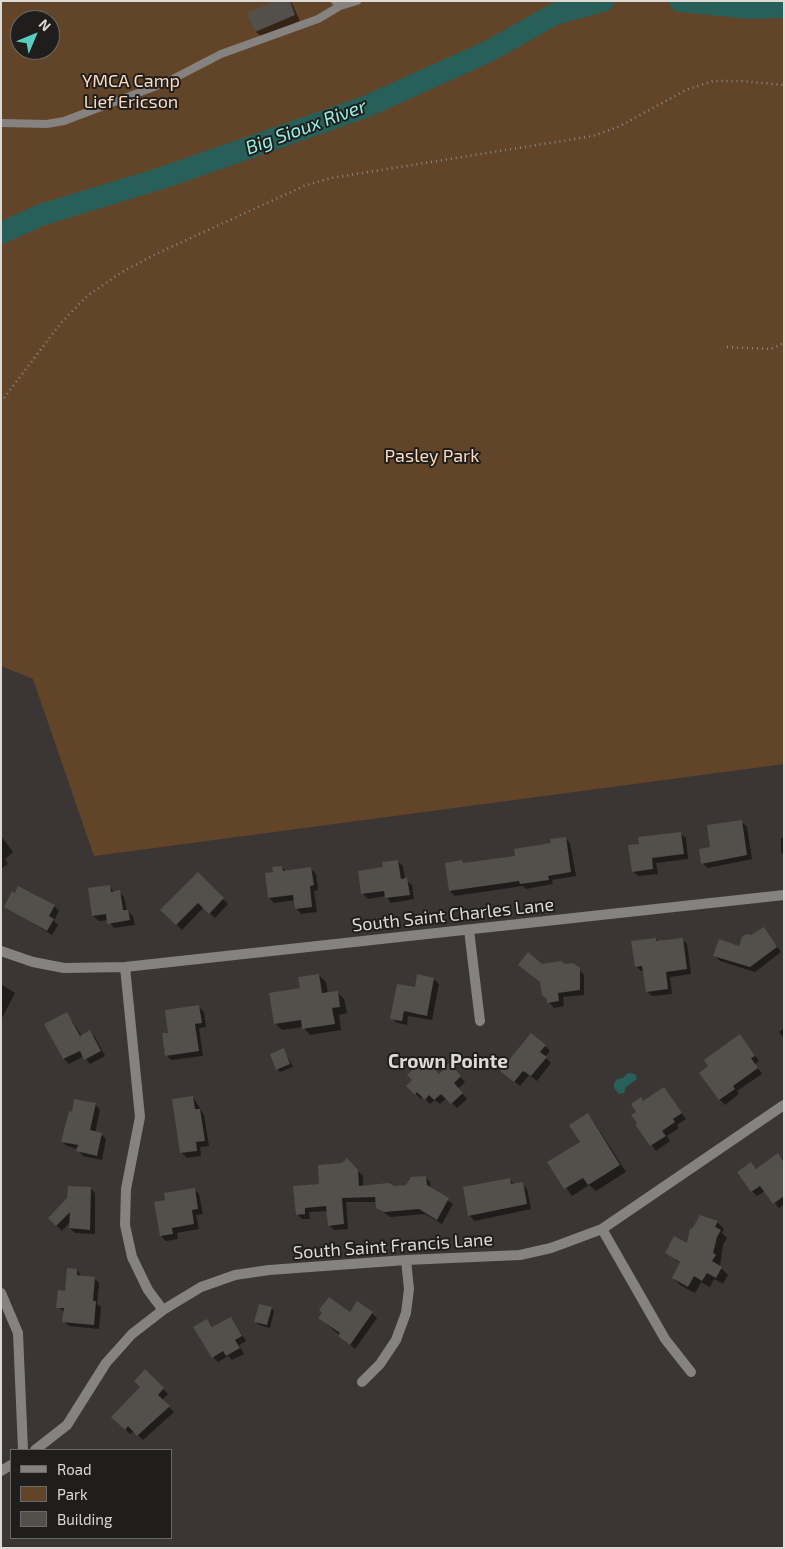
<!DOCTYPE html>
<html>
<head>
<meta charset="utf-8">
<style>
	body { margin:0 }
	#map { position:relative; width:785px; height:1549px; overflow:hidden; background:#3b3633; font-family:"Exo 2",sans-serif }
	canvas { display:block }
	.frame { position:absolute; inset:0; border:2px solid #dcd9d7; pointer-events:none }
	.legend { position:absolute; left:10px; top:1449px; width:162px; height:90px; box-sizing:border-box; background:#201e1d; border:1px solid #6b6967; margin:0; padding:6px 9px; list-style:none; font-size:15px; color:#dcd9d7 }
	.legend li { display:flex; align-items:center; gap:10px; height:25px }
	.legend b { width:25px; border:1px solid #6b6967 }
	.north { position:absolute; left:10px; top:10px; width:50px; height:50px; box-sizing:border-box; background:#201e1d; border:1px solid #6b6967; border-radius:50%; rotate:45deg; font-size:14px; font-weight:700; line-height:20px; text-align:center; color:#dcd9d7 }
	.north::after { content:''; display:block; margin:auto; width:18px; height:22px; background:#58cec0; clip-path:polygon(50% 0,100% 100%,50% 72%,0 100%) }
</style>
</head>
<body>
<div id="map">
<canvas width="785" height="1549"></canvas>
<div class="frame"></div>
<ul class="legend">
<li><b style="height:6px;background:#858280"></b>Road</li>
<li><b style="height:14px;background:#624529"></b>Park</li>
<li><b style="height:14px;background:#534f4b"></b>Building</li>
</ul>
<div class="north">N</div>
</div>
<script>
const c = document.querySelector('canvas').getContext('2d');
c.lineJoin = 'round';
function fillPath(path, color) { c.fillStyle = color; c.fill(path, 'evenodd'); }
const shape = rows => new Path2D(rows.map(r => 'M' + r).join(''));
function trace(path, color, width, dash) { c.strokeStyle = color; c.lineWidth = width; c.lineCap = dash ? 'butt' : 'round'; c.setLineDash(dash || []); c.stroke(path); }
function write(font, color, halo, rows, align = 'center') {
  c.font = font + ' "Exo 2",sans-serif'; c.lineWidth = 4; c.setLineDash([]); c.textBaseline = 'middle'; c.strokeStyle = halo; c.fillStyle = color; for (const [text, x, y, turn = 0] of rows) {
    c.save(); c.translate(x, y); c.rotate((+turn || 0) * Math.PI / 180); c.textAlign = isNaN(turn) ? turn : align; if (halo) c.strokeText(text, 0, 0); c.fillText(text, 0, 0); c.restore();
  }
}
fillPath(shape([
	[1,1,784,1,784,764,94,856,33,679,1,666],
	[20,20,50,20,50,50,20,50]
]), '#624529');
fillPath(shape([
	[628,1073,635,1074,637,1079,626,1087,624,1093,619,1094,614,1088,614,1083,617,1079,623,1078]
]), '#295f59');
fillPath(shape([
	[278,1,291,1,300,21,262,37,256,32,249,14],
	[742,822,747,827,752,859,708,868,702,863,712,848],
	[680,833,686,838,688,859,656,863,658,874,638,876,633,871,640,845],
	[1,836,13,852,5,859,8,864,1,869],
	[565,838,570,843,576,876,552,880,553,884,526,889,523,886,455,896,450,891,446,864,462,862,465,864,516,857],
	[781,838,784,838,784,855,781,852],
	[398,861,403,866,405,880,412,885,414,899,391,903,386,896,368,899,363,894,359,872,384,868],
	[282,867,286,872,311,869,316,874,318,890,314,891,317,912,301,914,296,908,295,900,274,903,269,898,274,873],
	[198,874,228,904,215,918,204,907,182,930,162,910],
	[109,886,114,892,119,892,124,897,127,911,133,916,135,925,114,928,108,920,99,921,93,916,89,889],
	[54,906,59,911,54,921,58,925,52,935,6,907],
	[763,929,781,952,755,972,720,961,715,956,740,947],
	[656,939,658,942,682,939,687,944,691,974,670,977,672,994,652,996,647,991,644,971,641,971,636,966],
	[542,965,579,969,584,975,584,995,563,997,564,1006,554,1008,549,1002,541,983],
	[319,975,326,982,328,994,337,992,344,999,347,1013,339,1015,341,1030,310,1035,303,1027,282,1030,275,1023,301,989],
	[434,979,439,984,432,1020,408,1016,407,1025,397,1023,392,1018,416,989],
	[1,984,15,993,1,1020],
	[199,1007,204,1012,206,1027,199,1028,203,1056,171,1060,166,1055,169,1034],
	[67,1013,82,1036,90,1032,95,1037,105,1056,90,1064,84,1056,69,1064,64,1059,46,1024],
	[784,1028,784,1038,779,1032],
	[740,1036,759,1061,755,1064,762,1074,737,1091,739,1094,725,1105,719,1099],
	[545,1046,550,1051,545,1057,551,1063,537,1081,529,1075,520,1086,507,1076],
	[284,1050,293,1067,280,1072,277,1069],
	[449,1065,465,1082,458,1089,467,1099,457,1108,447,1098,440,1104,435,1100,430,1104,423,1097,421,1099,408,1086,439,1075],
	[664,1089,686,1119,677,1125,679,1128,667,1136,670,1141,656,1151,637,1125,638,1112,641,1099,644,1102],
	[193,1097,204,1115,209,1146,200,1147,201,1156,187,1158,182,1153],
	[95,1104,100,1110,95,1133,101,1134,106,1139,102,1160,83,1156,78,1149,67,1146,62,1141],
	[587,1115,594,1122,626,1172,596,1191,589,1185,572,1196,549,1162,582,1142],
	[784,1157,784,1205,779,1208,765,1191,757,1196,752,1191,751,1164,757,1169],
	[347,1160,363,1176,363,1187,407,1186,425,1177,430,1182,431,1189,453,1204,442,1224,425,1214,390,1217,377,1207,377,1202,346,1202,348,1229,334,1230,329,1225,328,1211,309,1212,310,1219,302,1219,297,1214,321,1185],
	[510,1180,515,1185,522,1184,527,1189,531,1209,475,1221,469,1215],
	[90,1188,95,1193,95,1234,75,1233,70,1228,70,1222,62,1231,49,1218],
	[194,1189,199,1194,203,1214,196,1215,199,1229,177,1233,178,1239,166,1241,161,1236,167,1201],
	[701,1216,717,1222,724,1229,722,1233,727,1238,723,1245,720,1267,728,1275,723,1284,714,1279,710,1287,701,1282,695,1293,680,1285,673,1278,681,1264,667,1253,687,1245],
	[77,1270,82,1277,94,1278,99,1283,97,1304,101,1307,99,1329,69,1326,64,1321,65,1312,58,1307],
	[271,1308,274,1311,270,1328,259,1325,255,1322],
	[372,1313,377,1318,355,1349,320,1318],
	[231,1318,246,1341,239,1345,244,1354,232,1360,228,1356,218,1362,213,1357,207,1320,214,1328],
	[145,1371,168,1394,162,1400,174,1412,143,1440,134,1431,130,1434,113,1417,142,1387]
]), '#0007');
trace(shape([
	[680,1,750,8,784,7],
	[1,233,41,215,165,177,365,107,489,51,555,14,603,1]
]), '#295f59', 22);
fillPath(shape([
	[275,1,290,1,295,15,255,32,247,13],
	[742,820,747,855,701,864,699,849,710,847,707,825],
	[681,832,684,854,652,858,653,869,632,872,628,845,639,844,638,837],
	[566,837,571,872,548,876,549,880,520,884,519,881,449,891,445,863,462,860,463,863,515,856,514,849,551,843,550,839],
	[398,860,401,879,407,878,410,895,385,898,384,891,361,894,358,871,383,867,382,862],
	[282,866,283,871,311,867,314,885,310,886,312,907,295,909,293,895,268,898,265,873,273,872,272,867],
	[198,872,224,898,209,914,198,903,176,925,160,910],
	[110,885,111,892,120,890,123,910,128,910,130,920,107,924,106,914,92,916,88,888],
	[18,886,55,905,49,916,54,919,47,931,4,907,12,891,15,893],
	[764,927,777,947,750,967,713,956,719,939,739,946,742,937,746,934,751,935],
	[656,938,656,941,683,938,687,969,666,972,668,989,646,992,642,966,635,967,631,941],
	[528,952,542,964,561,961,565,964,573,963,580,968,580,990,558,993,559,1001,547,1003,547,999,542,995,540,982,518,965],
	[319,974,322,993,338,991,340,1007,332,1008,335,1024,302,1029,301,1020,274,1024,269,993,300,988,298,977],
	[417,974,434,978,427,1016,404,1011,402,1021,390,1019,397,984,415,987],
	[199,1005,202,1023,195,1024,199,1051,165,1056,162,1033,168,1033,165,1010],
	[67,1012,80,1036,90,1030,101,1051,84,1060,80,1051,63,1059,44,1024],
	[531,1033,546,1045,540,1052,547,1057,531,1076,523,1071,514,1082,500,1071],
	[740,1034,755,1056,751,1058,758,1068,733,1086,735,1089,719,1100,699,1073,708,1066,704,1060],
	[284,1048,290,1064,276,1070,270,1054],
	[425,1058,439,1074,449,1063,461,1076,454,1083,463,1093,451,1104,441,1094,434,1100,429,1095,425,1100,417,1092,415,1095,406,1086,412,1080,407,1075],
	[664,1087,682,1113,673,1119,675,1122,662,1131,666,1136,650,1146,635,1124,637,1123,631,1115,636,1112,631,1104,641,1097,643,1101],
	[193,1096,195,1109,200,1109,205,1141,196,1142,197,1151,180,1153,172,1099],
	[74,1099,96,1103,90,1130,102,1133,97,1156,76,1151,78,1145,61,1142,69,1111,72,1112],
	[588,1113,620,1165,588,1185,583,1178,564,1189,547,1162,580,1142,569,1125],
	[778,1153,784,1162,784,1196,773,1204,760,1186,751,1192,737,1172,751,1162,756,1169],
	[347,1158,358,1170,359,1186,389,1183,394,1186,406,1185,411,1177,426,1176,427,1185,449,1198,437,1220,419,1209,384,1212,376,1208,375,1197,342,1198,344,1224,328,1226,326,1206,305,1208,305,1214,296,1215,293,1186,319,1184,318,1165,342,1163],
	[510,1178,511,1184,523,1182,527,1204,468,1216,463,1187],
	[68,1186,91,1187,90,1230,69,1228,70,1212,56,1226,48,1218,67,1198],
	[195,1188,198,1209,192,1210,194,1224,172,1228,173,1234,160,1236,154,1202,165,1200,164,1193],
	[700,1215,718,1221,715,1227,721,1230,717,1237,713,1253,716,1255,712,1261,722,1267,716,1278,707,1273,702,1281,694,1276,688,1287,672,1278,680,1262,665,1253,674,1236,687,1243,690,1228,692,1229],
	[67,1268,77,1269,77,1275,95,1277,93,1301,96,1301,94,1325,62,1322,64,1308,56,1308,58,1290,65,1291],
	[329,1297,350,1312,357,1301,373,1312,350,1345,338,1336,340,1333,318,1318,322,1313,319,1310],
	[259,1304,272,1307,267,1325,254,1322],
	[231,1317,242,1336,235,1340,240,1348,226,1356,223,1351,212,1358,193,1327,207,1319,212,1327],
	[145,1369,164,1388,158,1395,170,1406,137,1436,128,1426,125,1430,111,1417,140,1387,134,1381]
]), '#534f4b');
trace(shape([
	[727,347,771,349,784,343],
	[1,402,60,324,87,296,122,272,158,253,304,186,331,178,593,136,618,127,686,90,713,81,741,81,784,85]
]), '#8c8885', 2.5, [1, 4]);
trace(shape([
	[335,1,340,6,357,1],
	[1,123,47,124,64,121,167,82,221,54,318,19,340,6]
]), '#858280', 8);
trace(shape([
	[469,930,480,1021],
	[1,951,33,962,64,968,125,967,784,895],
	[125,967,140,1117,126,1189,125,1225,132,1257,148,1290,163,1310],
	[602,1229,665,1339,691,1372],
	[1,1293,18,1333,23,1450],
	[362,1382,380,1364,396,1340,406,1313,409,1289,406,1260],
	[35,1450,67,1425,106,1363,132,1334,163,1310,201,1287,235,1275,269,1270,406,1260,520,1255,551,1248,602,1229,784,1105],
	[1,1471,11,1465]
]), '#858280', 10);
write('18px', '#fcdbbe', '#201e1d', [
	["YMCA Camp",131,81],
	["Lief Ericson",131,102],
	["Pasley Park",432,456]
]);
write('18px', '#dcd9d7', '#201e1d', [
	["South Saint Charles Lane",453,915,-6],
	["South Saint Francis Lane",393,1246,-4]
]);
write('italic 19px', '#96f1e4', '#201e1d', [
	["Big Sioux River",306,127,-20]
]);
write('bold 19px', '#dcd9d7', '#201e1d', [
	["Crown Pointe",448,1062]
]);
</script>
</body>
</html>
